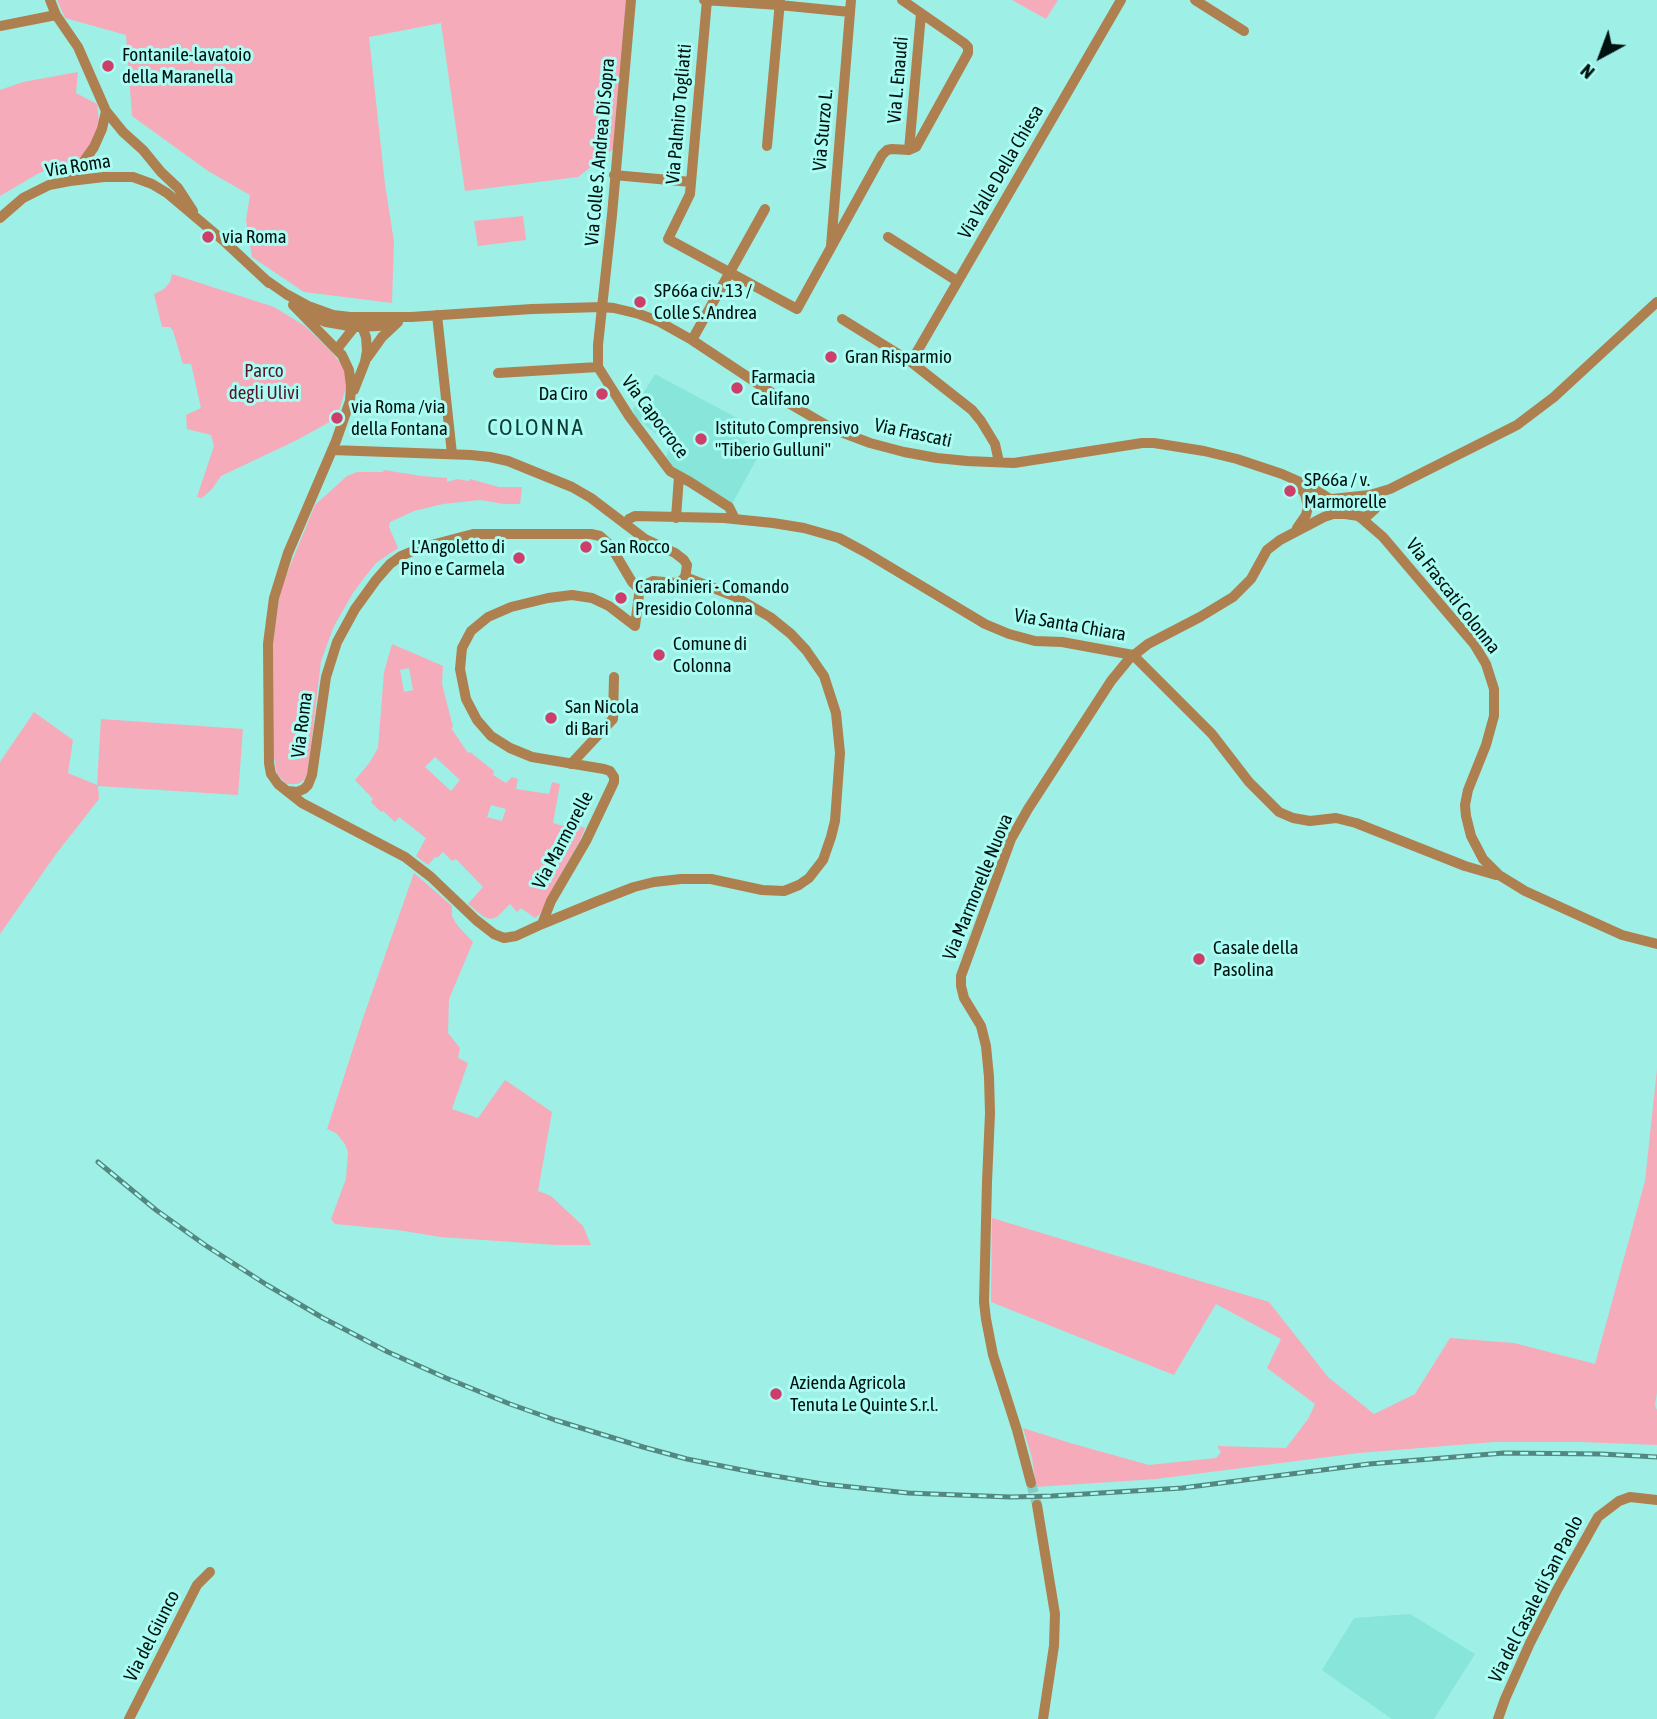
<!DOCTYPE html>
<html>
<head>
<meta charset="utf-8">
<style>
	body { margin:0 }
	#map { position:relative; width:1657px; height:1719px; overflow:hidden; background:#9eefe5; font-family:"Asap Condensed",sans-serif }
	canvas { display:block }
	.north { position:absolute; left:1566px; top:21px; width:70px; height:70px; -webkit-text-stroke:5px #abfdf3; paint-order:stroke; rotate:221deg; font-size:19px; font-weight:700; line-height:28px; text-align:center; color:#001210 }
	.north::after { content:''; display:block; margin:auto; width:24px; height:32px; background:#001210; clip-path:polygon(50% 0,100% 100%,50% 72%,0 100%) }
</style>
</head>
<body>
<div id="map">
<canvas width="1657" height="1719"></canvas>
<div class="north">N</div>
</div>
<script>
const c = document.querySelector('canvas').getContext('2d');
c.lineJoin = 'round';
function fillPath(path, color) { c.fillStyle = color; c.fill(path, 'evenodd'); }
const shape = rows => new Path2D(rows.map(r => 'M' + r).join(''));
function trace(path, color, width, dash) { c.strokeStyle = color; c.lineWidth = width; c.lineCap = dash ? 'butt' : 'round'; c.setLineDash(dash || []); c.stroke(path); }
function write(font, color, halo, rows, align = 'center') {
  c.font = font + ' "Asap Condensed",sans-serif'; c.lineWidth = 6; c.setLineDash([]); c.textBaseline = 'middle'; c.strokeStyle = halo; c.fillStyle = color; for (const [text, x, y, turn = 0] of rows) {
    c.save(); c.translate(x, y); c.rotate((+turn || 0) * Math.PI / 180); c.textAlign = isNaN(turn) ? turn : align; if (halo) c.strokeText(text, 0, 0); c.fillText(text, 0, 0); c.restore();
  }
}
fillPath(shape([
	[655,374,737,418,730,432,761,451,732,504,672,468,665,459,670,445,634,416,633,410],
	[1410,1614,1475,1654,1434,1719,1392,1719,1322,1670,1354,1618]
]), '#88e5da');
fillPath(shape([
	[57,0,631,0,617,146,578,177,465,191,441,23,369,37,385,184,394,242,392,303,304,292,252,257,246,220,250,195,208,171,132,116,126,35,65,18],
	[1012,0,1058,0,1046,19],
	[78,72,76,93,97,104,100,129,87,154,77,162,39,173,0,196,0,90,23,82],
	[523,216,526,240,478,246,474,221],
	[172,274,274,307,305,326,330,350,342,365,348,380,337,418,295,441,221,476,212,489,202,498,197,497,214,446,211,435,187,429,186,415,201,408,192,368,191,364,183,364,173,331,170,327,162,327,154,294,164,289,170,282],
	[384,470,421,476,447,478,447,482,457,479,469,481,470,479,499,487,522,487,520,504,504,504,480,500,443,504,414,511,390,522,389,527,398,548,376,563,364,578,353,593,334,626,321,661,308,772,304,780,298,784,286,784,277,774,274,757,273,643,279,599,283,583,315,505,347,476,357,472,383,472],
	[392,644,443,666,442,684,453,727,451,728,468,753,470,752,494,771,493,775,506,783,512,777,518,779,516,789,549,794,552,782,560,784,553,823,578,830,579,826,585,828,581,839,558,879,540,914,535,918,521,908,517,912,510,904,497,917,491,919,484,917,468,904,483,887,456,859,452,861,443,852,437,858,435,857,428,865,416,856,426,838,399,817,395,822,383,811,381,812,371,802,373,799,355,780,370,762,378,748,384,672],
	[409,668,413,690,404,692,400,670],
	[435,757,460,780,451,791,425,767],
	[491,805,506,809,502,821,487,817],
	[34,712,73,740,68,773,97,785,101,719,243,729,238,795,98,786,99,799,56,854,0,934,0,762],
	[414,873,452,906,452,916,457,925,473,942,449,999,448,1033,460,1048,458,1058,468,1063,452,1109,478,1118,505,1080,552,1112,538,1191,551,1196,583,1226,591,1245,556,1245,440,1237,398,1230,335,1224,331,1219,346,1179,348,1152,345,1144,336,1133,327,1129,363,1018],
	[1657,1069,1657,1392,1655,1406,1657,1410,1657,1445,1581,1442,1494,1442,1359,1453,1156,1479,1036,1487,1032,1458,1023,1428,1070,1443,1149,1465,1216,1458,1221,1452,1217,1446,1286,1448,1308,1419,1315,1404,1267,1368,1281,1339,1216,1304,1174,1375,991,1302,992,1218,1269,1302,1328,1377,1374,1414,1415,1394,1450,1338,1514,1343,1595,1364,1645,1181]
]), '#f6abba');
trace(shape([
	[1031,1483,1037,1505]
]), '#86cec5', 10, [10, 5]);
trace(shape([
	[50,0,56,15,78,47,106,111,102,129,94,147,70,181],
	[631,0,612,215,598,345,598,367,629,416,670,471,690,482,729,507,735,519],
	[704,0,779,5,850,12],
	[707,0,690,194,668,239,797,309,882,155,887,150,892,149,909,150,916,147,968,53,968,47,964,43,902,0],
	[1195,0,1244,31],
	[0,26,56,15],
	[106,111,123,132,143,150,161,172,178,188,193,211],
	[767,146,780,1],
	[909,150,921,14],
	[614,175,691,182],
	[0,218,23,198,49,185,70,181,104,177,133,177,152,184,167,193,225,242,269,283],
	[888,237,957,281],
	[831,246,851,0],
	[266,280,286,294,308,306,333,315,350,317,411,317,532,309,602,307,614,308,639,314,658,321,692,340,778,397,833,429,870,443,904,452,937,458,967,461,1014,463,1142,443,1154,443,1204,451,1237,459,1282,474,1309,486,1361,518,1383,537,1474,644,1486,664,1494,689,1494,716,1486,745,1468,790,1465,805,1466,816,1471,836,1483,859,1499,875,1525,891,1622,935,1657,944],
	[293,305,342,355,349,370,351,386,350,401,336,441,288,553,274,598,268,644,269,763,271,774,278,784,302,803,405,857,431,877,476,920,494,934,504,938,516,936,542,924,598,901,634,887,654,882,681,879,711,879,762,890,784,891,799,885,809,878,823,860,831,837,835,821,840,753,836,713,824,676,806,650,791,634,770,617,734,596,685,577],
	[304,313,326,322,355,327,379,326,398,321],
	[437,315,452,454],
	[842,319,911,362,972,410,981,421,995,444,999,462],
	[692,340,765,209],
	[337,349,356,325],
	[367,358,382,337,398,322],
	[911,362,1121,0],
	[498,373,598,367],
	[354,390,365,362,367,351,366,337,361,324],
	[332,450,471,455,490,457,508,461,572,487,591,498,645,539,675,553,684,560,687,565,686,572,685,577,681,581,676,583,653,581,640,587],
	[1332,499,1370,495,1390,489,1517,425,1554,397,1657,302],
	[676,518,679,476],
	[625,524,629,519,635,516,724,518,773,523,804,528,839,538,865,552,985,624,1009,634,1035,641,1062,642,1133,655,1212,734,1249,782,1279,812,1293,818,1310,821,1336,818,1356,823,1465,866,1496,875],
	[1297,528,1306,515,1308,507,1305,494,1297,483],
	[635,626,640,587],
	[571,764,613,719,614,677],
	[288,791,297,792,304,789,308,785,312,775,326,677,337,642,355,609,376,580,390,564,401,556,420,548,473,534,591,534,600,536,610,545,632,582,636,586,640,587],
	[542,924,551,901,586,841,614,782,614,777,610,771,604,769,532,757,510,748,491,736,477,720,466,699,460,669,462,648,471,631,488,617,511,607,548,598,572,595,592,598,609,606,635,626],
	[1031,1483,1017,1430,993,1355,986,1319,984,1302,987,1182,990,1113,989,1077,986,1046,981,1026,964,998,961,986,961,976,1011,839,1028,809,1111,681,1129,659,1148,644,1200,617,1233,597,1251,579,1267,550,1280,540,1324,517,1333,514,1345,514,1366,517,1375,509],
	[1037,1505,1055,1614,1054,1646,1043,1719],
	[129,1719,197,1585,210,1572],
	[1498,1719,1505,1699,1530,1643,1557,1590,1598,1517,1619,1501,1630,1497,1657,1500]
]), '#ae7f4f', 10);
const rail = shape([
	[98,1162,156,1210,205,1245,267,1285,323,1318,388,1352,446,1378,510,1404,555,1420,643,1447,687,1459,757,1473,823,1484,908,1493,1010,1497,1052,1496,1182,1488,1369,1464,1504,1453,1601,1454,1657,1457]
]);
trace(rail, '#538780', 5);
trace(rail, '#abfdf3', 2.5, [8]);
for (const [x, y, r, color] of [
	[108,66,7,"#cd3f6a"],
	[208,237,7,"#cd3f6a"],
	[640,302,7,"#cd3f6a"],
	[831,357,7,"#cd3f6a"],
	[737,388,7,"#cd3f6a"],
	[602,394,7,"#cd3f6a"],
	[337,418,7,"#cd3f6a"],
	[701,439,7,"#cd3f6a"],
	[1290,491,7,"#cd3f6a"],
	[586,547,7,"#cd3f6a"],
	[519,558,7,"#cd3f6a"],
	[621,598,7,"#cd3f6a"],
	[659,655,7,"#cd3f6a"],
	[551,718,7,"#cd3f6a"],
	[1199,959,7,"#cd3f6a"],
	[776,1394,7,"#cd3f6a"]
]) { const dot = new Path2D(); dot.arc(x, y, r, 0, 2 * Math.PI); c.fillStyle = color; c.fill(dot); trace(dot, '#abfdf3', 2.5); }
write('19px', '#001210', '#abfdf3', [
	["Fontanile-lavatoio",122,55],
	["della Maranella",122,77],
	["via Roma",222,237],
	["SP66a civ. 13 /",654,291],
	["Colle S. Andrea",654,313],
	["Gran Risparmio",845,357],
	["Farmacia",751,377],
	["Califano",751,399],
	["Da Ciro",588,394,"right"],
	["via Roma /via",351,407],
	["della Fontana",351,429],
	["Istituto Comprensivo",715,428],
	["\"Tiberio Gulluni\"",715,450],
	["SP66a / v.",1304,480],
	["Marmorelle",1304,502],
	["L'Angoletto di",505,547,"right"],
	["Pino e Carmela",505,569,"right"],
	["San Rocco",600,547],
	["Carabinieri - Comando",635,587],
	["Presidio Colonna",635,609],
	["Comune di",673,644],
	["Colonna",673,666],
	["San Nicola",565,707],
	["di Bari",565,729],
	["Casale della",1213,948],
	["Pasolina",1213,970],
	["Azienda Agricola",790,1383],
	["Tenuta Le Quinte S.r.l.",790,1405]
], 'left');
write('19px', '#001210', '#abfdf3', [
	["Via L. Enaudi",898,80,-85],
	["Via Palmiro Togliatti",679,114,-85],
	["Via Sturzo L.",823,130,-85],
	["Via Colle S. Andrea Di Sopra",600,152,-85],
	["Via Roma",78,166,-9],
	["Via Valle Della Chiesa",1001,172,-60],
	["Via Capocroce",655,417,53],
	["Via Frascati",913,433,12],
	["Via Frascati Colonna",1453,596,52],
	["Via Santa Chiara",1070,625,10],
	["Via Roma",302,725,-83],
	["Via Marmorelle",563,840,-62],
	["Via Marmorelle Nuova",978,887,-68],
	["Via del Casale di San Paolo",1536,1599,-63],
	["Via del Giunco",152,1636,-63]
]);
write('19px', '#58152a', '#abfdf3', [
	["Parco",264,371],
	["degli Ulivi",264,393]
]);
c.letterSpacing = '2px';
write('23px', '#0d3b36', '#abfdf3', [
	["COLONNA",536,428]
]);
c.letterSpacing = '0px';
</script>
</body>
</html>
